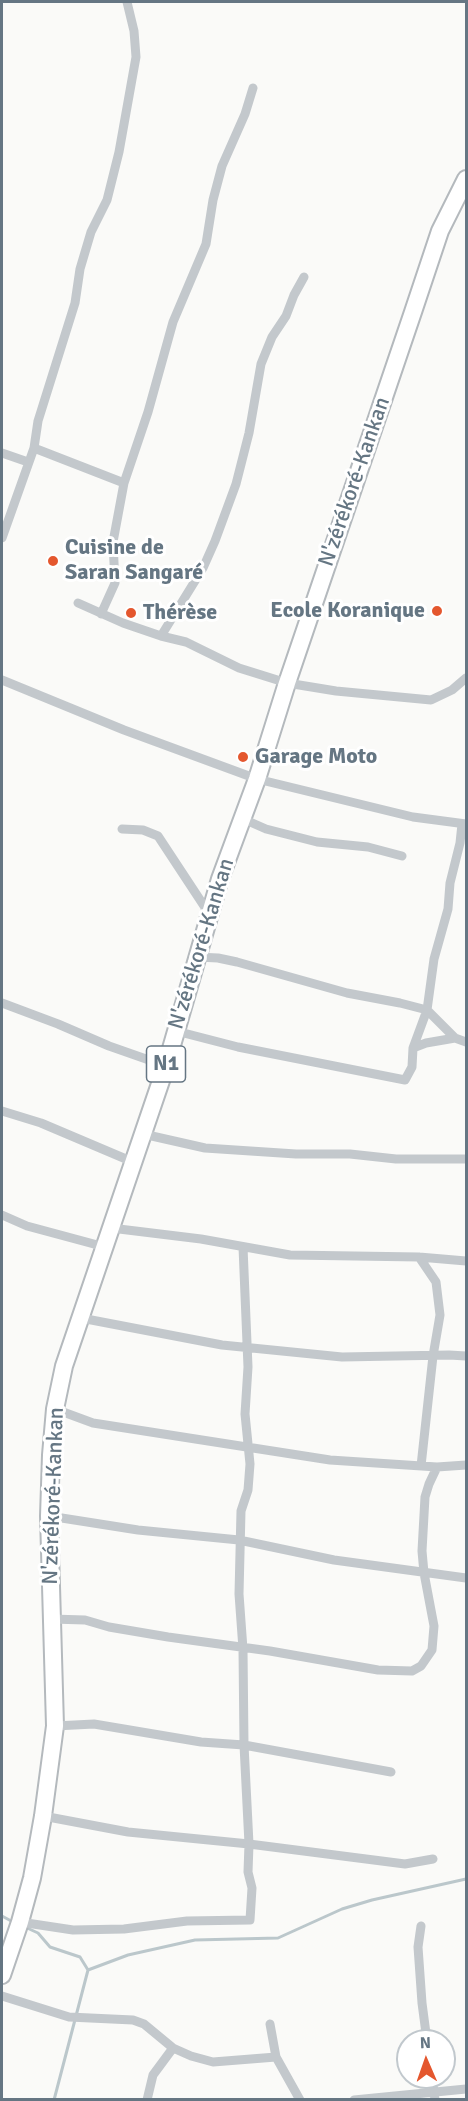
<!DOCTYPE html>
<html>
<head>
<meta charset="utf-8">
<style>
	body { margin:0 }
	#map { position:relative; width:468px; height:2101px; overflow:hidden; background:#fafaf8; font-family:Signika,sans-serif }
	canvas { display:block }
	.frame { position:absolute; inset:0; border:3px solid #657683; pointer-events:none }
	.north { position:absolute; left:396px; top:2029px; width:60px; height:60px; box-sizing:border-box; background:#fff; border:2px solid #c1c8cd; border-radius:50%; rotate:358deg; font-size:16px; font-weight:700; line-height:24px; text-align:center; color:#657683 }
	.north::after { content:''; display:block; margin:auto; width:21px; height:27px; background:#e4572e; clip-path:polygon(50% 0,100% 100%,50% 72%,0 100%) }
</style>
</head>
<body>
<div id="map">
<canvas width="468" height="2101"></canvas>
<div class="frame"></div>
<div class="north">N</div>
</div>
<script>
const c = document.querySelector('canvas').getContext('2d');
c.lineJoin = 'round';
const shape = rows => new Path2D(rows.map(r => 'M' + r).join(''));
function trace(path, color, width, dash) { c.strokeStyle = color; c.lineWidth = width; c.lineCap = dash ? 'butt' : 'round'; c.setLineDash(dash || []); c.stroke(path); }
function write(font, color, halo, rows, align = 'center') {
  c.font = font + ' Signika,sans-serif'; c.lineWidth = 6; c.setLineDash([]); c.textBaseline = 'middle'; c.strokeStyle = halo; c.fillStyle = color; for (const [text, x, y, turn = 0] of rows) {
    c.save(); c.translate(x, y); c.rotate((+turn || 0) * Math.PI / 180); c.textAlign = isNaN(turn) ? turn : align; if (halo) c.strokeText(text, 0, 0); c.fillText(text, 0, 0); c.restore();
  }
}
trace(shape([
	[2,1916,13,1922],
	[25,1927,38,1933,50,1947,80,1957,88,1970,54,2100],
	[88,1970,128,1955,195,1940,278,1938,342,1909,372,1900,466,1879]
]), '#bbc7cb', 3);
const highway = shape([
	[2,1975,20,1922,32,1878,43,1816,55,1726,49,1516,51,1455,55,1409,64,1366,166,1066,220,879,257,779,287,683,413,312,440,231,466,179]
]);
trace(highway, '#b4b9bd', 20);
trace(shape([
	[34,448,124,483],
	[2,453,28,462],
	[2,538,34,448,38,421,75,303,80,269,91,232,107,200,119,152,136,57,134,31,127,2],
	[78,603,123,623,161,636,186,642,239,668,287,683,336,691,431,700,452,690,466,678],
	[101,614,115,583,113,542,124,483,148,412,173,322,206,244,213,200,222,166,245,114,253,88],
	[161,636,203,568,215,541,236,484,249,433,261,364,272,337,286,316,294,295,304,277],
	[2,680,124,730,257,779,413,817,466,824],
	[241,818,266,829,317,842,368,847,402,856],
	[122,829,143,830,158,836,210,915],
	[197,957,218,958,237,962,347,993,400,1003,427,1010,455,1038,466,1042],
	[2,1003,58,1024,109,1046,166,1066],
	[176,1031,238,1047,405,1080,412,1067,413,1048,427,1010,434,959,448,909,450,883,460,843,462,824],
	[413,1048,426,1043,455,1038],
	[2,1111,41,1123,133,1162],
	[143,1134,205,1148,296,1154,350,1154,396,1159,466,1159],
	[2,1215,27,1226,105,1247],
	[111,1228,201,1239,290,1255,419,1257,466,1261],
	[419,1257,436,1282,440,1315,433,1356,421,1466],
	[81,1318,222,1345,342,1357,449,1355,466,1356],
	[55,1409,93,1423,330,1460,437,1467,466,1465],
	[49,1516,138,1530,239,1540,334,1560,466,1578],
	[51,1619,85,1620,109,1627,168,1637,270,1651,378,1670,412,1671,421,1666,432,1650,434,1626,424,1573,422,1551,425,1497,429,1484,437,1467],
	[55,1726,94,1724,201,1742,244,1745,391,1772],
	[43,1816,128,1832,249,1844,405,1864,433,1859],
	[20,1922,73,1930,124,1929,187,1921,250,1920,252,1888,248,1872,249,1844,244,1745,243,1649,239,1594,241,1511,248,1490,250,1464,245,1414,248,1367,243,1247],
	[421,1926,418,1947,422,2003,427,2041],
	[2,1996,69,2017,133,2020,144,2024,173,2048,191,2056,213,2062,276,2057],
	[270,2024,276,2057,300,2100],
	[432,2077,435,2100],
	[147,2100,153,2075,173,2048],
	[354,2100,466,2089]
]), '#c3c8cc', 9);
trace(highway, '#fff', 16);
for (const [x, y, r, color] of [
	[53,561,6,"#e4572e"],
	[437,611,6,"#e4572e"],
	[131,613,6,"#e4572e"],
	[243,757,6,"#e4572e"]
]) { const dot = new Path2D(); dot.arc(x, y, r, 0, 2 * Math.PI); c.fillStyle = color; c.fill(dot); trace(dot, '#fff', 2); }
for (const [x, y, w] of [
	[166,1064,39]
]) { const box = new Path2D(); box.roundRect(x - w / 2, y - 18, w, 36, 4.5); c.fillStyle = '#fff'; c.fill(box); trace(box, '#657683', 1.5); }
write('bold 21px', '#657683', null, [
	["N1",166,1064]
]);
write('22px', '#657683', '#fff', [
	["N'zérékoré-Kankan",355,482,-71],
	["N'zérékoré-Kankan",202,944,-73],
	["N'zérékoré-Kankan",54,1496,-88]
]);
write('bold 22px', '#657683', '#fff', [
	["Cuisine de",65,548],
	["Saran Sangaré",65,573],
	["Ecole Koranique",425,611,"right"],
	["Thérèse",143,613],
	["Garage Moto",255,757]
], 'left');
</script>
</body>
</html>
